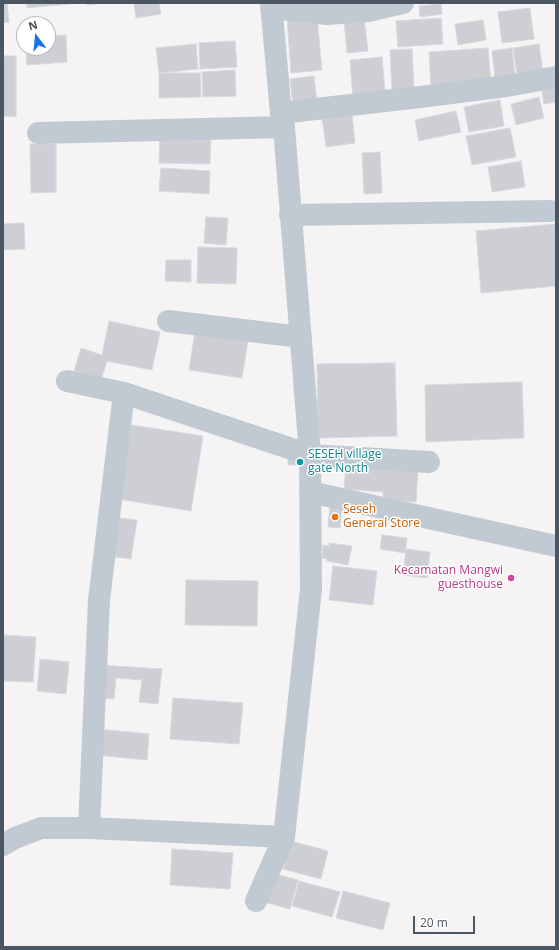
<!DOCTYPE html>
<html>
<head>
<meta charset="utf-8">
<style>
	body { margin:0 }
	#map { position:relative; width:559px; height:950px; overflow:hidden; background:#f5f3f3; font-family:"Open Sans",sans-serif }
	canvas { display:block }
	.frame { position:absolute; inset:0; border:4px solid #4a5661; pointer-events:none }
	.north { position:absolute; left:16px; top:16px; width:40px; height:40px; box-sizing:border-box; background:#fff; border:1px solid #b7bbc0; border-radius:50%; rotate:344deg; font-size:11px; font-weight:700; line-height:16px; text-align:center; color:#4a5661 }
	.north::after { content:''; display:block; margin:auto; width:14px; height:18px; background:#1a73e8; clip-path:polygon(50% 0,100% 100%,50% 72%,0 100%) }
	.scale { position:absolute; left:413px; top:916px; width:62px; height:18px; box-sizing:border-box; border:2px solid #4a5661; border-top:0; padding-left:5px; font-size:12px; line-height:14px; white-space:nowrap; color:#4a5661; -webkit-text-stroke:3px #fff; paint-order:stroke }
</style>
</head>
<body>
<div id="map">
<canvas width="559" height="950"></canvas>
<div class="frame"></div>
<div class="north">N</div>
<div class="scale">20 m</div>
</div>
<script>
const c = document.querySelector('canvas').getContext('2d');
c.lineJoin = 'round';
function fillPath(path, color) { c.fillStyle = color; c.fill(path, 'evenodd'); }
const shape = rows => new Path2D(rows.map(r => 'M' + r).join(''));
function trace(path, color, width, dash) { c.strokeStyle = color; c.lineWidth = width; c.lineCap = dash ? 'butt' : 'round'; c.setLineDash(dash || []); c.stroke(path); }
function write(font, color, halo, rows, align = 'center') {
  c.font = font + ' "Open Sans",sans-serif'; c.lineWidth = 3; c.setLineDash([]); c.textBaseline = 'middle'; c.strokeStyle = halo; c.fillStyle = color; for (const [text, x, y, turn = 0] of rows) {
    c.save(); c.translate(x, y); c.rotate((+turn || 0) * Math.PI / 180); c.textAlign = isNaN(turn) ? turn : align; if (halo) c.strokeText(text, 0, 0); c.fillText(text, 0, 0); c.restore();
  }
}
const building = shape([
	[3,3,7,3,9,22,3,23,3,3],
	[27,3,69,3,69,4,27,8,27,3],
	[87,3,104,3,87,5,87,3],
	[134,3,159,3,161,14,136,18,134,3],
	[441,4,442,14,420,17,419,6,441,4],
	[530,8,534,39,502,43,498,12,530,8],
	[317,16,322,70,291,73,287,18,317,16],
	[364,18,368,51,347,53,344,20,364,18],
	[441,18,443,44,398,47,396,21,441,18],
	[483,20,486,40,458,45,455,24,483,20],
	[66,35,67,62,27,65,26,48,48,48,48,36,66,35],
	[235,41,237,67,200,69,199,43,235,41],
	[196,44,198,69,159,73,156,48,196,44],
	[539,44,543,72,517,75,513,48,539,44],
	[488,48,491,84,431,88,429,52,488,48],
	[512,48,515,75,495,78,492,51,512,48],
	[412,49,414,91,392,92,390,50,412,49],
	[3,56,16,56,16,117,3,116,3,56],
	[382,57,385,93,353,98,350,60,382,57],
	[235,70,236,96,203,97,202,72,235,70],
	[159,73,200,73,201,97,159,98,159,73],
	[314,76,317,102,293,105,290,79,314,76],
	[556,83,556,102,544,104,541,86,556,83],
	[539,97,544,118,516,125,511,104,539,97],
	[500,100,504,126,469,132,464,107,500,100],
	[456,111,461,132,419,141,415,120,456,111],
	[352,114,355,143,326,147,322,118,352,114],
	[510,128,516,157,472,165,466,136,510,128],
	[160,133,211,134,210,164,159,163,160,133],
	[30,144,56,144,56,192,31,193,30,144],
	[380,152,382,193,364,194,362,153,380,152],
	[521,161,525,187,492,192,488,167,521,161],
	[161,168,210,171,209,194,159,191,161,168],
	[206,217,228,218,226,245,204,243,206,217],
	[24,223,25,249,3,250,3,224,24,223],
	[556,224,556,286,481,293,476,231,556,224],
	[198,247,237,248,236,284,197,283,198,247],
	[166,260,191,260,191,282,165,281,166,260],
	[109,321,160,332,152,370,107,361,101,380,74,371,81,348,102,355,109,321],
	[195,332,248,340,242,378,189,370,195,332],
	[395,363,397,436,318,438,317,364,395,363],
	[522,382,524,438,426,442,425,385,522,382],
	[125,424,203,436,191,511,112,498,125,424],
	[288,458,314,465,288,465,288,458],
	[346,464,418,469,416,502,383,500,383,492,344,489,346,464],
	[330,506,342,507,340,528,328,527,330,506],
	[112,517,137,520,131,559,107,556,112,517],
	[382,535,407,538,405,553,380,549,382,535],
	[329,543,352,546,348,565,327,561,327,559,322,558,323,545,329,546,329,543],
	[406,549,430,552,427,578,403,575,406,549],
	[333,566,377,571,373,605,329,600,333,566],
	[186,580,258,581,257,626,185,625,186,580],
	[3,635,36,637,33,682,3,681,3,635],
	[40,659,69,662,66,694,37,691,40,659],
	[99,665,162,669,158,704,139,702,142,680,116,678,114,699,97,698,99,665],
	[173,698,243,703,239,744,170,739,173,698],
	[98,729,149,734,147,760,95,755,98,729],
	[291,841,328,851,321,879,283,869,291,841],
	[172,849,233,853,230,889,170,885,172,849],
	[272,873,298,880,290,909,264,902,272,873],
	[299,881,340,892,332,917,292,906,299,881],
	[343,891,390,903,383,930,336,918,343,891]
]);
fillPath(building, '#cdcfd5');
trace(building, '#d7d9de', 1);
trace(shape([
	[271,8,327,14,368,11,403,3],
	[281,113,420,97,507,86,556,77],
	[38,133,284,127],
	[290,215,550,211],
	[168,321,301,337],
	[67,381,124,393,310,455,429,462],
	[310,492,556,546],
	[89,828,99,600,124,393],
	[3,845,15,838,41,828,89,828,284,837],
	[256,901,284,837,311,589,310,455,284,127,281,113,271,3]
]), '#c1cad2', 22);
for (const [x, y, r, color] of [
	[300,462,4,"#0f9aa8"],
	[335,517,4,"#e8710a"],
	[511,578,4,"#d1479c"]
]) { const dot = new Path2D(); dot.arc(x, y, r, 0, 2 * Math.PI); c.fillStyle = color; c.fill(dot); trace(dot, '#fff', 1.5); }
write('12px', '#0d838f', '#fff', [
	["SESEH village",308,455],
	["gate North",308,469]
], 'left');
write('12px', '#c56008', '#fff', [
	["Seseh",343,510],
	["General Store",343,524]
], 'left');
write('12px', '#b23c85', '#fff', [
	["Kecamatan Mangwi",503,571],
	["guesthouse",503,585]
], 'right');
</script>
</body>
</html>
